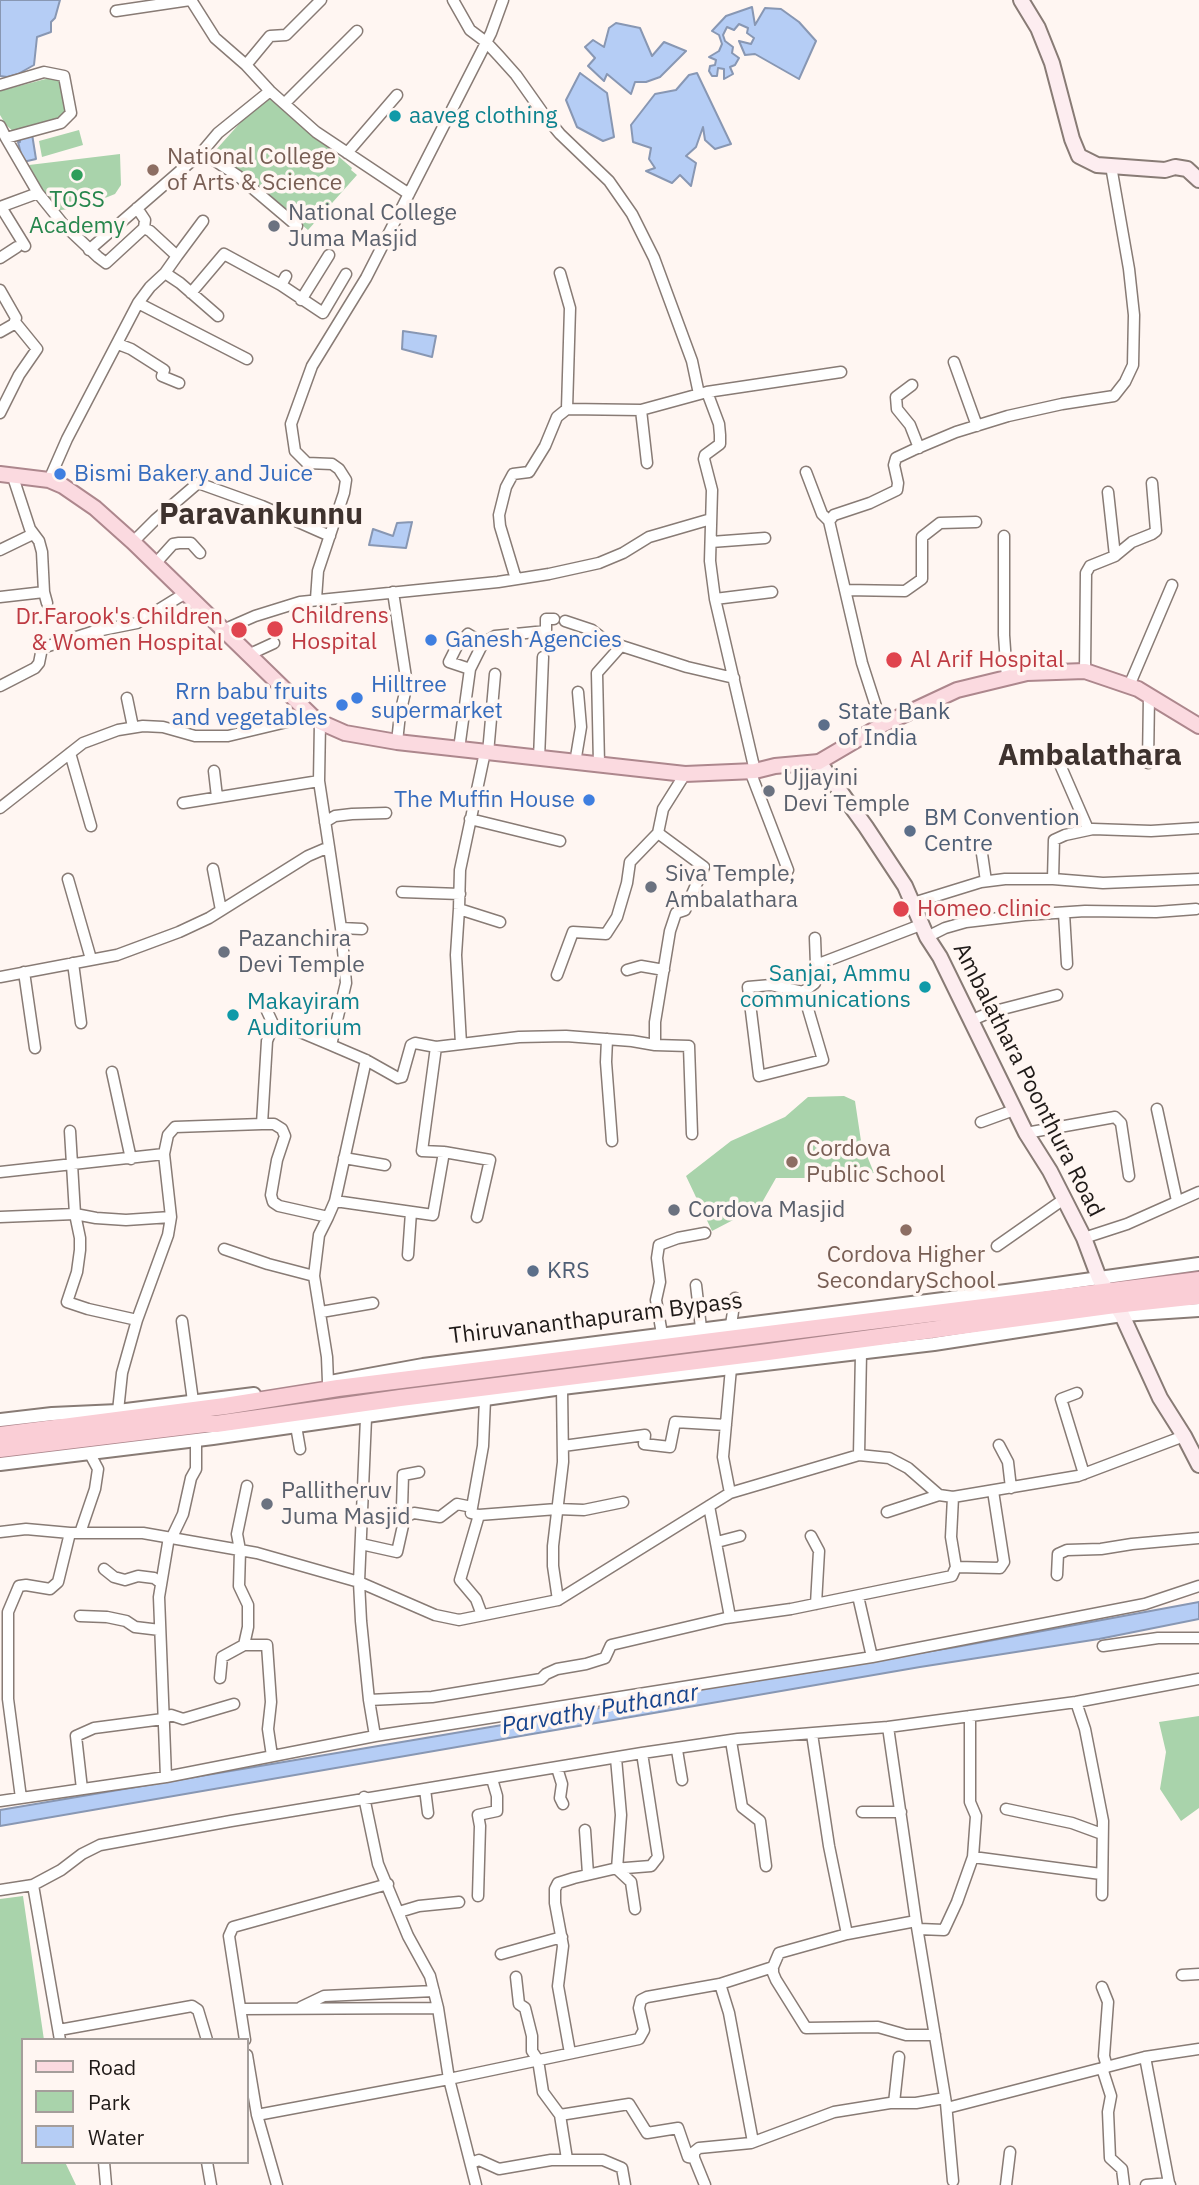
<!DOCTYPE html>
<html>
<head>
<meta charset="utf-8">
<style>
	body { margin:0 }
	#map { position:relative; width:1199px; height:2185px; overflow:hidden; background:#fff6f2; font-family:"IBM Plex Sans",sans-serif }
	canvas { display:block }
	.legend { position:absolute; left:21px; top:2038px; width:228px; height:126px; box-sizing:border-box; background:#fff6f2; border:2px solid #a59e9b; margin:0; padding:9px 12px; list-style:none; font-size:21px; color:#1f1a18 }
	.legend li { display:flex; align-items:center; gap:14px; height:35px }
	.legend b { width:35px; border:2px solid #a59e9b }
</style>
</head>
<body>
<div id="map">
<canvas width="1199" height="2185"></canvas>
<ul class="legend">
<li><b style="height:9px;background:#fbdae0"></b>Road</li>
<li><b style="height:19px;background:#a9d3ab"></b>Park</li>
<li><b style="height:19px;background:#b5cdf5"></b>Water</li>
</ul>
</div>
<script>
const c = document.querySelector('canvas').getContext('2d');
c.lineJoin = 'round';
function fillPath(path, color) { c.fillStyle = color; c.fill(path, 'evenodd'); }
const shape = rows => new Path2D(rows.map(r => 'M' + r).join(''));
function trace(path, color, width, dash) { c.strokeStyle = color; c.lineWidth = width; c.lineCap = dash ? 'butt' : 'round'; c.setLineDash(dash || []); c.stroke(path); }
function write(font, color, halo, rows, align = 'center') {
  c.font = font + ' "IBM Plex Sans",sans-serif'; c.lineWidth = 7; c.setLineDash([]); c.textBaseline = 'middle'; c.strokeStyle = halo; c.fillStyle = color; for (const [text, x, y, turn = 0] of rows) {
    c.save(); c.translate(x, y); c.rotate((+turn || 0) * Math.PI / 180); c.textAlign = isNaN(turn) ? turn : align; if (halo) c.strokeText(text, 0, 0); c.fillText(text, 0, 0); c.restore();
  }
}
fillPath(shape([
	[57,76,65,85,69,96,65,119,15,133,6,125,0,115,0,91],
	[266,94,352,168,351,170,357,175,308,230,214,152],
	[79,130,83,145,42,157,39,141],
	[120,154,121,185,115,194,105,198,97,205,54,211,29,165],
	[844,1096,855,1101,861,1141,874,1173,824,1178,776,1178,760,1206,712,1231,686,1176,731,1141,785,1117,808,1097],
	[1199,1716,1199,1808,1181,1821,1160,1789,1166,1752,1159,1722],
	[23,1896,44,2040,23,2040,23,2162,65,2162,76,2185,0,2185,0,1899]
]), '#a9d3ab');
const water = shape([
	[0,0,60,0,55,18,51,22,51,32,37,37,34,65,18,74,7,77,0,76,0,0],
	[752,7,755,25,765,8,781,9,799,22,816,41,799,79,755,54,745,55,739,41,751,44,754,38,747,33,748,28,739,24,734,30,727,27,723,35,725,41,733,47,732,53,739,58,735,65,730,67,733,74,724,79,724,69,718,68,717,76,712,76,709,71,710,66,715,65,716,60,709,57,719,51,722,44,719,35,712,31,726,16,752,7],
	[616,23,640,28,652,56,664,42,686,51,660,77,646,82,635,82,631,94,607,74,604,81,588,66,595,58,585,47,593,40,604,47,609,28,616,23],
	[580,73,607,93,614,137,603,141,577,127,566,100,580,73],
	[697,73,731,144,715,149,705,140,703,127,696,147,686,156,696,163,691,186,680,175,672,183,646,171,655,168,649,159,651,148,633,142,631,125,655,94,676,90,689,75,697,73],
	[32,134,36,159,23,162,18,142,20,142,19,136,32,134],
	[403,331,436,336,432,357,402,349,403,331],
	[412,522,406,548,369,545,373,529,393,536,397,523,412,522],
	[1199,1602,1199,1619,1099,1639,920,1667,0,1826,0,1810,573,1713,727,1684,956,1647,1199,1602]
]);
fillPath(water, '#b5cdf5');
trace(water, '#8897b3', 2);
const minor = shape([
	[191,0,215,38,246,65,270,91,316,132,409,194],
	[453,0,470,30,486,42,499,56,516,75,545,116,560,134,609,181,632,214,654,258,692,361,699,394],
	[116,11,190,0],
	[246,65,270,36,286,35,321,0],
	[0,85,44,72,64,76,71,113,61,123,6,138,0,126],
	[285,103,357,31],
	[6,138,38,193,63,224,98,257,106,263,144,228,150,231,177,256,165,273,150,287,138,303,67,439,49,480],
	[202,152,238,176,297,226],
	[347,153,397,95],
	[0,207,38,193],
	[1,207,25,246],
	[137,208,145,220,144,228],
	[89,250,202,152,218,133,270,91],
	[177,256,203,221],
	[0,258,17,247],
	[165,273,180,283,218,316],
	[560,273,570,308,567,409],
	[281,285,286,276],
	[0,290,16,318,14,324,0,332],
	[191,293,224,254,281,285,323,313,346,274],
	[301,300,329,255],
	[138,303,247,359],
	[118,344,131,349,164,370,162,376,179,383],
	[954,362,977,426],
	[912,385,896,397,897,409,910,425,919,448],
	[707,392,719,424,720,435,720,444,705,455,704,459,712,490,710,561,715,599,755,771],
	[641,410,647,463],
	[0,413,19,375,37,349,15,322],
	[806,472,822,514,829,521],
	[13,477,30,529,39,541,42,552,44,592,47,603],
	[1108,492,1115,556],
	[1004,536,1004,635,1007,678],
	[133,542,155,520,198,483,262,506,330,536],
	[711,542,765,538],
	[0,550,33,534],
	[155,564,173,544,179,543,191,543,200,553],
	[516,579,500,526,499,515,506,487,513,474,529,472,545,446,557,417,567,409,641,410,707,392,841,372],
	[845,590,905,591,922,579,922,537,940,523,976,522],
	[393,592,407,684,400,714,397,742],
	[0,597,44,592],
	[316,599,318,571,344,493,346,480,339,469,332,464,307,463,295,451,291,424,312,366,366,278,491,33,503,0],
	[715,599,772,592],
	[565,621,592,630,606,641,687,667,734,678],
	[223,630,255,616,300,602,498,582,549,574,599,563,623,553,649,537,711,519],
	[248,655,274,643],
	[470,669,449,662,457,646,468,634,483,643],
	[1085,671,1086,573,1090,566,1115,556,1132,542,1152,534,1156,531,1152,483],
	[0,686,35,668,39,663,42,648,92,632,137,623,184,594],
	[1129,686,1172,585],
	[127,698,133,727],
	[882,725,862,663,829,521,834,515,870,503,897,490,898,483,894,465,896,458,913,450,956,432,1008,416,1062,404,1114,396,1125,382,1133,365,1134,315,1129,269,1111,166],
	[459,749,470,669,483,643,495,636,546,631,546,619,554,619],
	[485,752,460,870,459,909,456,955,461,1044,519,1037,566,1036,632,1041,655,1045,655,1022,670,931,676,913,685,910,704,867,658,833],
	[70,753,91,826],
	[488,753,495,674],
	[539,759,543,657],
	[1058,760,1088,829],
	[575,763,581,727,578,692],
	[1148,763,1149,696],
	[599,764,597,673,621,646],
	[214,771,217,797],
	[750,771,788,870],
	[183,803,319,781],
	[0,808,83,743,118,730,143,726,163,727,195,736,228,736,312,716],
	[470,819,560,841],
	[325,822,335,816,352,814,386,813],
	[981,847,986,881],
	[213,869,221,910],
	[68,879,91,959],
	[1053,879,1103,883,1199,879],
	[402,892,460,894],
	[913,903,981,882,1005,879,1053,879,1054,840,1065,835,1093,829,1151,831,1199,828],
	[459,909,500,922],
	[1064,913,1067,964],
	[341,928,362,929],
	[927,937,945,928,966,922,1025,915,1085,911,1156,912,1196,909],
	[815,938,816,965,923,924],
	[73,963,81,1023],
	[627,970,641,966,664,970],
	[24,972,35,1048],
	[557,975,573,932,606,934,617,917,627,883,630,862,658,833,663,809,685,774],
	[0,977,117,955,179,932,209,918,308,856,329,847,319,781,320,722],
	[803,992,771,985,748,987,759,1076,823,1060,803,992,815,983,816,965],
	[267,1011,275,1028],
	[970,1021,991,1012,1057,995],
	[607,1039,606,1062,612,1141],
	[461,1044,436,1047,422,1151,444,1152,490,1160,477,1217],
	[331,1045,366,1060,398,1078,402,1077,411,1045,415,1043,436,1047],
	[655,1045,689,1046,692,1134],
	[112,1072,131,1159],
	[1157,1109,1177,1201],
	[981,1122,1014,1110],
	[70,1131,75,1214,80,1238,80,1250,77,1272,67,1302,88,1309,137,1320,122,1373,118,1411],
	[1026,1133,1115,1117,1121,1123,1129,1176],
	[344,1158,385,1165],
	[0,1172,164,1154,168,1135,175,1127,262,1124],
	[335,1201,433,1215,444,1152],
	[0,1217,75,1214,96,1218,126,1220,171,1217,164,1154],
	[328,1217,335,1201,366,1060],
	[1084,1238,1127,1224,1199,1192],
	[997,1246,1064,1199],
	[224,1249,268,1264,314,1276],
	[408,1255,411,1212],
	[696,1285,701,1328],
	[321,1312,373,1303],
	[137,1320,168,1235,171,1217],
	[182,1321,193,1401],
	[731,1325,735,1298],
	[662,1334,656,1300,660,1282,657,1258,659,1245,678,1238,705,1233],
	[328,1382,327,1357,314,1276,319,1235,328,1217,279,1206,273,1202,271,1195,277,1160,285,1136,282,1129,274,1124,262,1124,267,1041,271,1031,278,1027,293,1029,331,1045,346,983,341,928,329,847],
	[1077,1393,1061,1399,1084,1474],
	[366,1418,359,1582,361,1621,369,1700,375,1736],
	[296,1426,300,1449],
	[999,1445,1008,1462,1011,1488],
	[563,1446,645,1435,644,1444,670,1447,675,1422,726,1425],
	[859,1455,861,1353],
	[247,1486,237,1534,240,1550,239,1586,248,1605,248,1627,244,1645,267,1645,271,1702,268,1729,272,1756],
	[730,1493,723,1457,731,1368],
	[709,1506,730,1617],
	[887,1512,939,1495],
	[479,1515,557,1509,584,1510,623,1502],
	[404,1521,402,1508,403,1475,419,1472],
	[0,1532,26,1529,70,1533,143,1533,257,1553,359,1582,435,1615,459,1620,558,1600,730,1493,859,1455,889,1458,908,1468,939,1495,953,1497,1078,1476,1184,1436],
	[80,1533,95,1489,98,1469,90,1454],
	[811,1536,819,1551,816,1604],
	[172,1537,183,1514,191,1478,196,1469,196,1440],
	[717,1542,740,1536],
	[361,1544,397,1552,404,1521,407,1516,414,1513,440,1517,457,1504,472,1507],
	[956,1567,1000,1568,1004,1562,993,1491],
	[104,1569,114,1577,125,1580,138,1576,154,1578,161,1583],
	[1057,1575,1058,1554,1067,1550,1101,1549,1132,1544,1199,1538],
	[858,1596,872,1657],
	[558,1600,553,1566,553,1546,563,1462,562,1388],
	[482,1615,476,1599,460,1580,479,1515,471,1513,483,1446,485,1399],
	[80,1616,107,1617,126,1621,135,1627,160,1630],
	[1103,1646,1158,1638,1199,1638],
	[220,1678,222,1657,244,1645],
	[369,1700,432,1697,541,1679,546,1674,557,1669,586,1664,605,1658,611,1645,726,1618,791,1609,952,1576,956,1567,951,1537,953,1497],
	[1076,1702,1085,1729,1103,1821,1102,1895],
	[888,1727,916,1921,946,2103,953,2181],
	[812,1734,829,1846,847,1934],
	[731,1741,742,1807,760,1821,766,1866],
	[677,1750,682,1780],
	[616,1758,621,1815,617,1869,631,1882,635,1909],
	[557,1768,562,1784,560,1798,563,1804],
	[166,1777,159,1597,169,1537],
	[82,1789,76,1736,94,1728,163,1719,171,1715,183,1719,234,1704],
	[425,1789,428,1813],
	[364,1797,378,1864,408,1936,430,1976,438,2008,449,2079,476,2185],
	[21,1798,8,1699,8,1612,19,1586,26,1585,50,1589,58,1582,70,1533],
	[0,1801,166,1777,375,1736,872,1657,1145,1604,1199,1586],
	[1006,1809,1072,1823,1102,1834],
	[862,1812,901,1812],
	[585,1830,588,1874],
	[973,1857,1101,1874],
	[33,1885,60,2040],
	[0,1890,33,1885,61,1870,82,1854,100,1845,231,1821,642,1753,738,1739,888,1727,1076,1702,1199,1679],
	[478,1896,480,1826,478,1815,497,1811,497,1796,492,1779],
	[399,1912,419,1906,459,1902],
	[919,1929,944,1930,957,1902,973,1857,976,1816,970,1802,970,1716],
	[501,1954,562,1937],
	[773,1967,773,1973,776,1980,806,2028,878,2027,906,2035,935,2035],
	[1182,1975,1199,1974],
	[516,1977,519,2004,525,2008,532,2036,532,2051,538,2060,543,2092,560,2115,567,2159],
	[720,1984,729,2013,753,2142],
	[1102,1987,1108,2002,1104,2056,1107,2067],
	[301,2007,324,1996,434,1991],
	[241,2009,438,2008],
	[59,2030,192,2006,198,2010,207,2040],
	[245,2040,229,1936,233,1927,388,1884],
	[570,2053,558,1986,563,1946,555,1903,555,1889,558,1883,574,1878,613,1869,651,1866,658,1857,642,1753],
	[247,2055,257,2115,277,2185],
	[1145,2057,1169,2183],
	[1102,2068,1111,2096,1108,2112,1110,2158,1122,2169,1124,2185],
	[894,2103,899,2057],
	[947,2108,1145,2057,1199,2049],
	[257,2115,449,2079,639,2039,644,2030,639,2008,641,2000,647,1997,720,1984,773,1967,779,1953,847,1934,916,1921],
	[560,2115,629,2104,647,2133,678,2128,688,2157,694,2158],
	[104,2162,106,2185],
	[207,2162,211,2185],
	[471,2163,479,2160,499,2169,551,2160,603,2160,622,2168,625,2185],
	[705,2185,694,2158,694,2152,699,2148,751,2143,834,2112,890,2103,916,2103,945,2098],
	[1006,2185,1010,2152],
	[1146,2185,1169,2183,1170,2185]
]);
const tertiary = shape([
	[330,1382,423,1365,1014,1290,1199,1264],
	[0,1420,52,1414,118,1411,254,1394],
	[0,1464,213,1438,562,1388,934,1344,1122,1315,1199,1310]
]);
const secondary = shape([
	[1021,0,1038,28,1052,63,1072,139,1079,156,1097,165,1165,170,1175,167,1187,169,1199,180],
	[819,762,866,827,905,886,927,937,940,957,1026,1133,1050,1171,1084,1238,1099,1278,1122,1315,1160,1398,1184,1436,1199,1465]
]);
const primary = shape([
	[0,474,49,480,63,486,95,508,133,542,312,716,320,722,345,733,397,742,685,774,755,771,775,766,819,762,882,725,957,690,1027,673,1085,671,1138,689,1199,726]
]);
const trunk = shape([
	[0,1435,225,1406,338,1388,1199,1280],
	[0,1449,205,1424,216,1424,400,1398,768,1352,1115,1305,1199,1296]
]);
trace(minor, '#887b75', 13);
trace(tertiary, '#887b75', 16);
trace(secondary, '#887b75', 18);
trace(primary, '#ad878d', 18);
trace(trunk, '#ad878d', 19);
trace(minor, '#fff', 10);
trace(tertiary, '#fff', 12);
trace(secondary, '#fdedf0', 14);
trace(primary, '#fbdae0', 14);
trace(trunk, '#faced6', 16);
for (const [x, y, r, color] of [
	[395,116,7,"#0f9aa8"],
	[153,170,7,"#8d6e63"],
	[77,175,7,"#2e9e5b"],
	[274,226,7,"#6b7280"],
	[60,474,7,"#3f7fe0"],
	[275,629,9,"#e0444e"],
	[239,630,9,"#e0444e"],
	[431,640,7,"#3f7fe0"],
	[894,660,9,"#e0444e"],
	[357,698,7,"#3f7fe0"],
	[342,705,7,"#3f7fe0"],
	[824,725,7,"#5c6f8a"],
	[769,791,7,"#6b7280"],
	[589,800,7,"#3f7fe0"],
	[910,831,7,"#5c6f8a"],
	[651,887,7,"#6b7280"],
	[901,909,9,"#e0444e"],
	[224,952,7,"#6b7280"],
	[925,987,7,"#0f9aa8"],
	[233,1015,7,"#0f9aa8"],
	[792,1162,7,"#8d6e63"],
	[674,1210,7,"#6b7280"],
	[906,1230,7,"#8d6e63"],
	[533,1271,7,"#5c6f8a"],
	[267,1504,7,"#6b7280"]
]) { const dot = new Path2D(); dot.arc(x, y, r, 0, 2 * Math.PI); c.fillStyle = color; c.fill(dot); trace(dot, '#fff6f2', 2.5); }
write('23px', '#0d838f', '#fff6f2', [
	["aaveg clothing",409,116],
	["Sanjai, Ammu",911,974,"right"],
	["communications",911,1000,"right"],
	["Makayiram",247,1002],
	["Auditorium",247,1028]
], 'left');
write('23px', '#785e54', '#fff6f2', [
	["National College",167,157],
	["of Arts & Science",167,183],
	["Cordova",806,1149],
	["Public School",806,1175],
	["Cordova Higher",906,1255,"center"],
	["SecondarySchool",906,1281,"center"]
], 'left');
write('23px', '#27864d', '#fff6f2', [
	["TOSS",77,200],
	["Academy",77,226]
]);
write('23px', '#5b616d', '#fff6f2', [
	["National College",288,213],
	["Juma Masjid",288,239],
	["Ujjayini",783,778],
	["Devi Temple",783,804],
	["Siva Temple,",665,874],
	["Ambalathara",665,900],
	["Pazanchira",238,939],
	["Devi Temple",238,965],
	["Cordova Masjid",688,1210],
	["Pallitheruv",281,1491],
	["Juma Masjid",281,1517]
], 'left');
write('23px', '#366cbe', '#fff6f2', [
	["Bismi Bakery and Juice",74,474],
	["Ganesh Agencies",445,640],
	["Hilltree",371,685],
	["supermarket",371,711],
	["Rrn babu fruits",328,692,"right"],
	["and vegetables",328,718,"right"],
	["The Muffin House",575,800,"right"]
], 'left');
write('23px', '#be3a42', '#fff6f2', [
	["Childrens",291,616],
	["Hospital",291,642],
	["Dr.Farook's Children",223,617,"right"],
	["& Women Hospital",223,643,"right"],
	["Al Arif Hospital",910,660],
	["Homeo clinic",917,909]
], 'left');
write('23px', '#4e5e75', '#fff6f2', [
	["State Bank",838,712],
	["of India",838,738],
	["BM Convention",924,818],
	["Centre",924,844],
	["KRS",547,1271]
], 'left');
write('23px', '#1f1a18', '#fff6f2', [
	["Ambalathara Poonthura Road",1028,1080,63],
	["Thiruvananthapuram Bypass",596,1319,-7]
]);
write('italic 24px', '#16438c', '#fff6f2', [
	["Parvathy Puthanar",600,1710,-10]
]);
write('bold 30px', '#3e322e', '#fff6f2', [
	["Paravankunnu",261,515],
	["Ambalathara",1090,756]
]);
</script>
</body>
</html>
